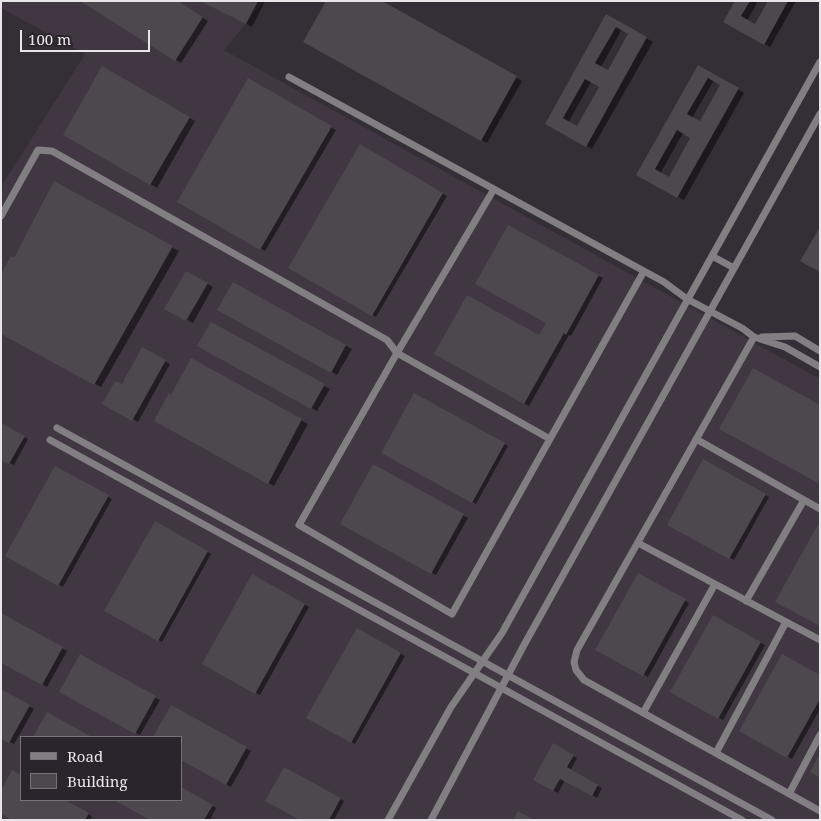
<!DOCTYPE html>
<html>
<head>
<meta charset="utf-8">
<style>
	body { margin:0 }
	#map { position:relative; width:821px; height:821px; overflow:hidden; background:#342f36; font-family:"Noto Serif",serif }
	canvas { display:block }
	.frame { position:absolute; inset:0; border:2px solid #e9e5e9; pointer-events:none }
	.legend { position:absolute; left:20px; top:736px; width:162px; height:65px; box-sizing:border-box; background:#2a252c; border:1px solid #767278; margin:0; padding:6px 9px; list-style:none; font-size:15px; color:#e9e5e9 }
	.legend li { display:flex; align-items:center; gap:10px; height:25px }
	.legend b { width:25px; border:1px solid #767278 }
	.scale { position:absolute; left:20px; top:30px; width:130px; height:22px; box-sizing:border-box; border:2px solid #e9e5e9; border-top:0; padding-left:6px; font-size:15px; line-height:18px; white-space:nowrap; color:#e9e5e9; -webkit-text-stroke:4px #2a252c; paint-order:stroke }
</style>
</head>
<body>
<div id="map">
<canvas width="821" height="821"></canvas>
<div class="frame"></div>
<ul class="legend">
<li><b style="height:6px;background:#827f82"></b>Road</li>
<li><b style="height:14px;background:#4d474e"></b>Building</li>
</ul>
<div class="scale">100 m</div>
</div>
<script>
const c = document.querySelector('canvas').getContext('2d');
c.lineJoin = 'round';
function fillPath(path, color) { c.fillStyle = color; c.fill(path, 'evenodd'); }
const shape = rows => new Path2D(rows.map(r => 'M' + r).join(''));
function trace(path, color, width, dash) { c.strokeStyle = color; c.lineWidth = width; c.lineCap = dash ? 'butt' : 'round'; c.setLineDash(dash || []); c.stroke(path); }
fillPath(shape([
	[1,1,264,1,224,50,820,379,820,820,1,820,1,187,85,54,1,8],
	[21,737,181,737,181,800,21,800]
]), '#413743');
fillPath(shape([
	[82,1,176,1,208,21,181,63],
	[202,1,265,1,252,27],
	[380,1,522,81,487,143,305,41],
	[736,1,758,1,747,21,756,26,769,1,796,1,770,47,725,22],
	[607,16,653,42,592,149,546,124],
	[622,29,630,34,609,72,601,67],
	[591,82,600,87,577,128,568,123],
	[699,67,744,93,684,200,638,174],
	[714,80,722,85,700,123,692,118],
	[683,133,692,138,669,178,660,174],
	[103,68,195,121,157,188,64,134],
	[249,80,336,130,265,251,178,201],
	[360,146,447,196,376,317,290,267],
	[55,183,179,251,101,387,1,333,14,260],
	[509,226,603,278,571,336,569,335,529,406,435,354,540,336,547,323],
	[186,272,213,287,193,323,166,309],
	[233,284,352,349,337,375,219,310],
	[211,324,330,389,317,411,199,346],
	[143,348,170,364,138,422,104,404,122,386],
	[192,360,308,424,274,486,155,420,172,396],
	[414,395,508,446,476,504,382,452],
	[1,424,28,439,14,465,1,459],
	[704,461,769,497,734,560,669,524],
	[374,466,468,518,436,575,342,523],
	[56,468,112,499,63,587,7,556],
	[155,523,211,554,162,642,106,611],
	[638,574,689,603,648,677,597,649],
	[253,576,309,607,260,695,204,664],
	[1,615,67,651,47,687,1,662],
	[714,617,765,645,723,720,672,692],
	[357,630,405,656,355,744,308,718],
	[80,656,160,700,140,735,60,692],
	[820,677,820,709,792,759,741,731],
	[1,691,34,709,14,744,1,737],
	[171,707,251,751,231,787,181,759,181,737,155,737],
	[47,714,89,737,34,737],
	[554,745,577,758,570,771,602,788,597,798,565,780,558,793,534,780],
	[285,768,344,801,334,820,302,820],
	[13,772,21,777,21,800,63,800,92,816,90,820,14,820],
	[181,789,216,808,210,820,153,820,117,800,181,800]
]), '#0007');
fillPath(shape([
	[80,1,178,1,203,17,175,61],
	[200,1,258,1,246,24],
	[326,1,382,1,517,76,481,141,303,42],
	[735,1,750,1,741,16,755,24,768,1,788,1,764,45,723,22],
	[606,14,647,37,586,147,545,124],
	[616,27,628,34,608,70,595,63],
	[585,79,599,87,577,126,563,118],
	[698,65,739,88,677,198,636,175],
	[708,78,720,85,700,121,687,114],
	[677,130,690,138,669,177,655,169],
	[102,66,190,117,150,185,63,135],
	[248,78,332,126,260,250,177,202],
	[360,144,443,193,372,316,288,268],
	[54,181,173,246,94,385,1,334,1,274,11,256,14,258],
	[508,225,599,275,566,335,564,333,524,404,434,354,467,295,539,335,546,323,475,284],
	[820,227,820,272,800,261],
	[186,271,208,283,186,321,164,309],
	[233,282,346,345,331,373,217,310],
	[211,322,325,384,311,409,197,346],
	[142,347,166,360,132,421,102,404,115,381,122,384],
	[191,358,302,419,268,484,154,421,169,393,171,395],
	[753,368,820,405,820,484,719,429],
	[414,393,505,443,472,503,381,453],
	[1,423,25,436,9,464,1,460],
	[703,459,766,494,729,559,667,525],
	[373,464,464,514,431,574,340,524],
	[55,466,109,495,58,586,5,556],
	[155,521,208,551,158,641,104,611],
	[820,521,820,626,775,602],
	[638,573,686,599,643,676,595,650],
	[252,574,305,604,255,694,202,664],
	[1,613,63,647,42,685,1,663],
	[713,615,761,642,718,719,670,692],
	[357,628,401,653,351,743,306,718],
	[80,654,156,696,135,734,59,692],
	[782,654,820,675,820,699,787,758,739,731],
	[1,689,30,705,9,743,1,739],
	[171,705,247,747,226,785,181,760,181,737,153,737],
	[47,712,92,737,33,737],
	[553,743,574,755,567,767,598,785,592,796,560,779,553,791,533,780],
	[820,754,820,778,810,772],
	[284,767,341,798,329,820,300,820,265,801],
	[12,770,21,775,21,800,65,800,89,813,85,820,12,820,1,814,1,790],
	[181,787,213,805,204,820,150,820,114,800,181,800],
	[518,811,534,820,513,820]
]), '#4d474e');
trace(shape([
	[289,77,664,282,687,299,742,328,754,337,785,347,820,367],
	[494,189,397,353,299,525,452,614,644,271],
	[1,216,38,150,52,151,387,340,397,353,550,439],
	[712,256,734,268],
	[754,337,577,650,574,662,576,670,584,680,820,811],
	[762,337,795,336,820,351],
	[57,428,772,820],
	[696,439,820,509],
	[50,440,742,820],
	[638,543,820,640],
	[746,601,804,500],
	[643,713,715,584],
	[716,753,786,622],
	[789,794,820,735],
	[388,820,451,707,502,633,820,62],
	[431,820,524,645,820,114]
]), '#827f82', 7);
</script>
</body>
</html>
